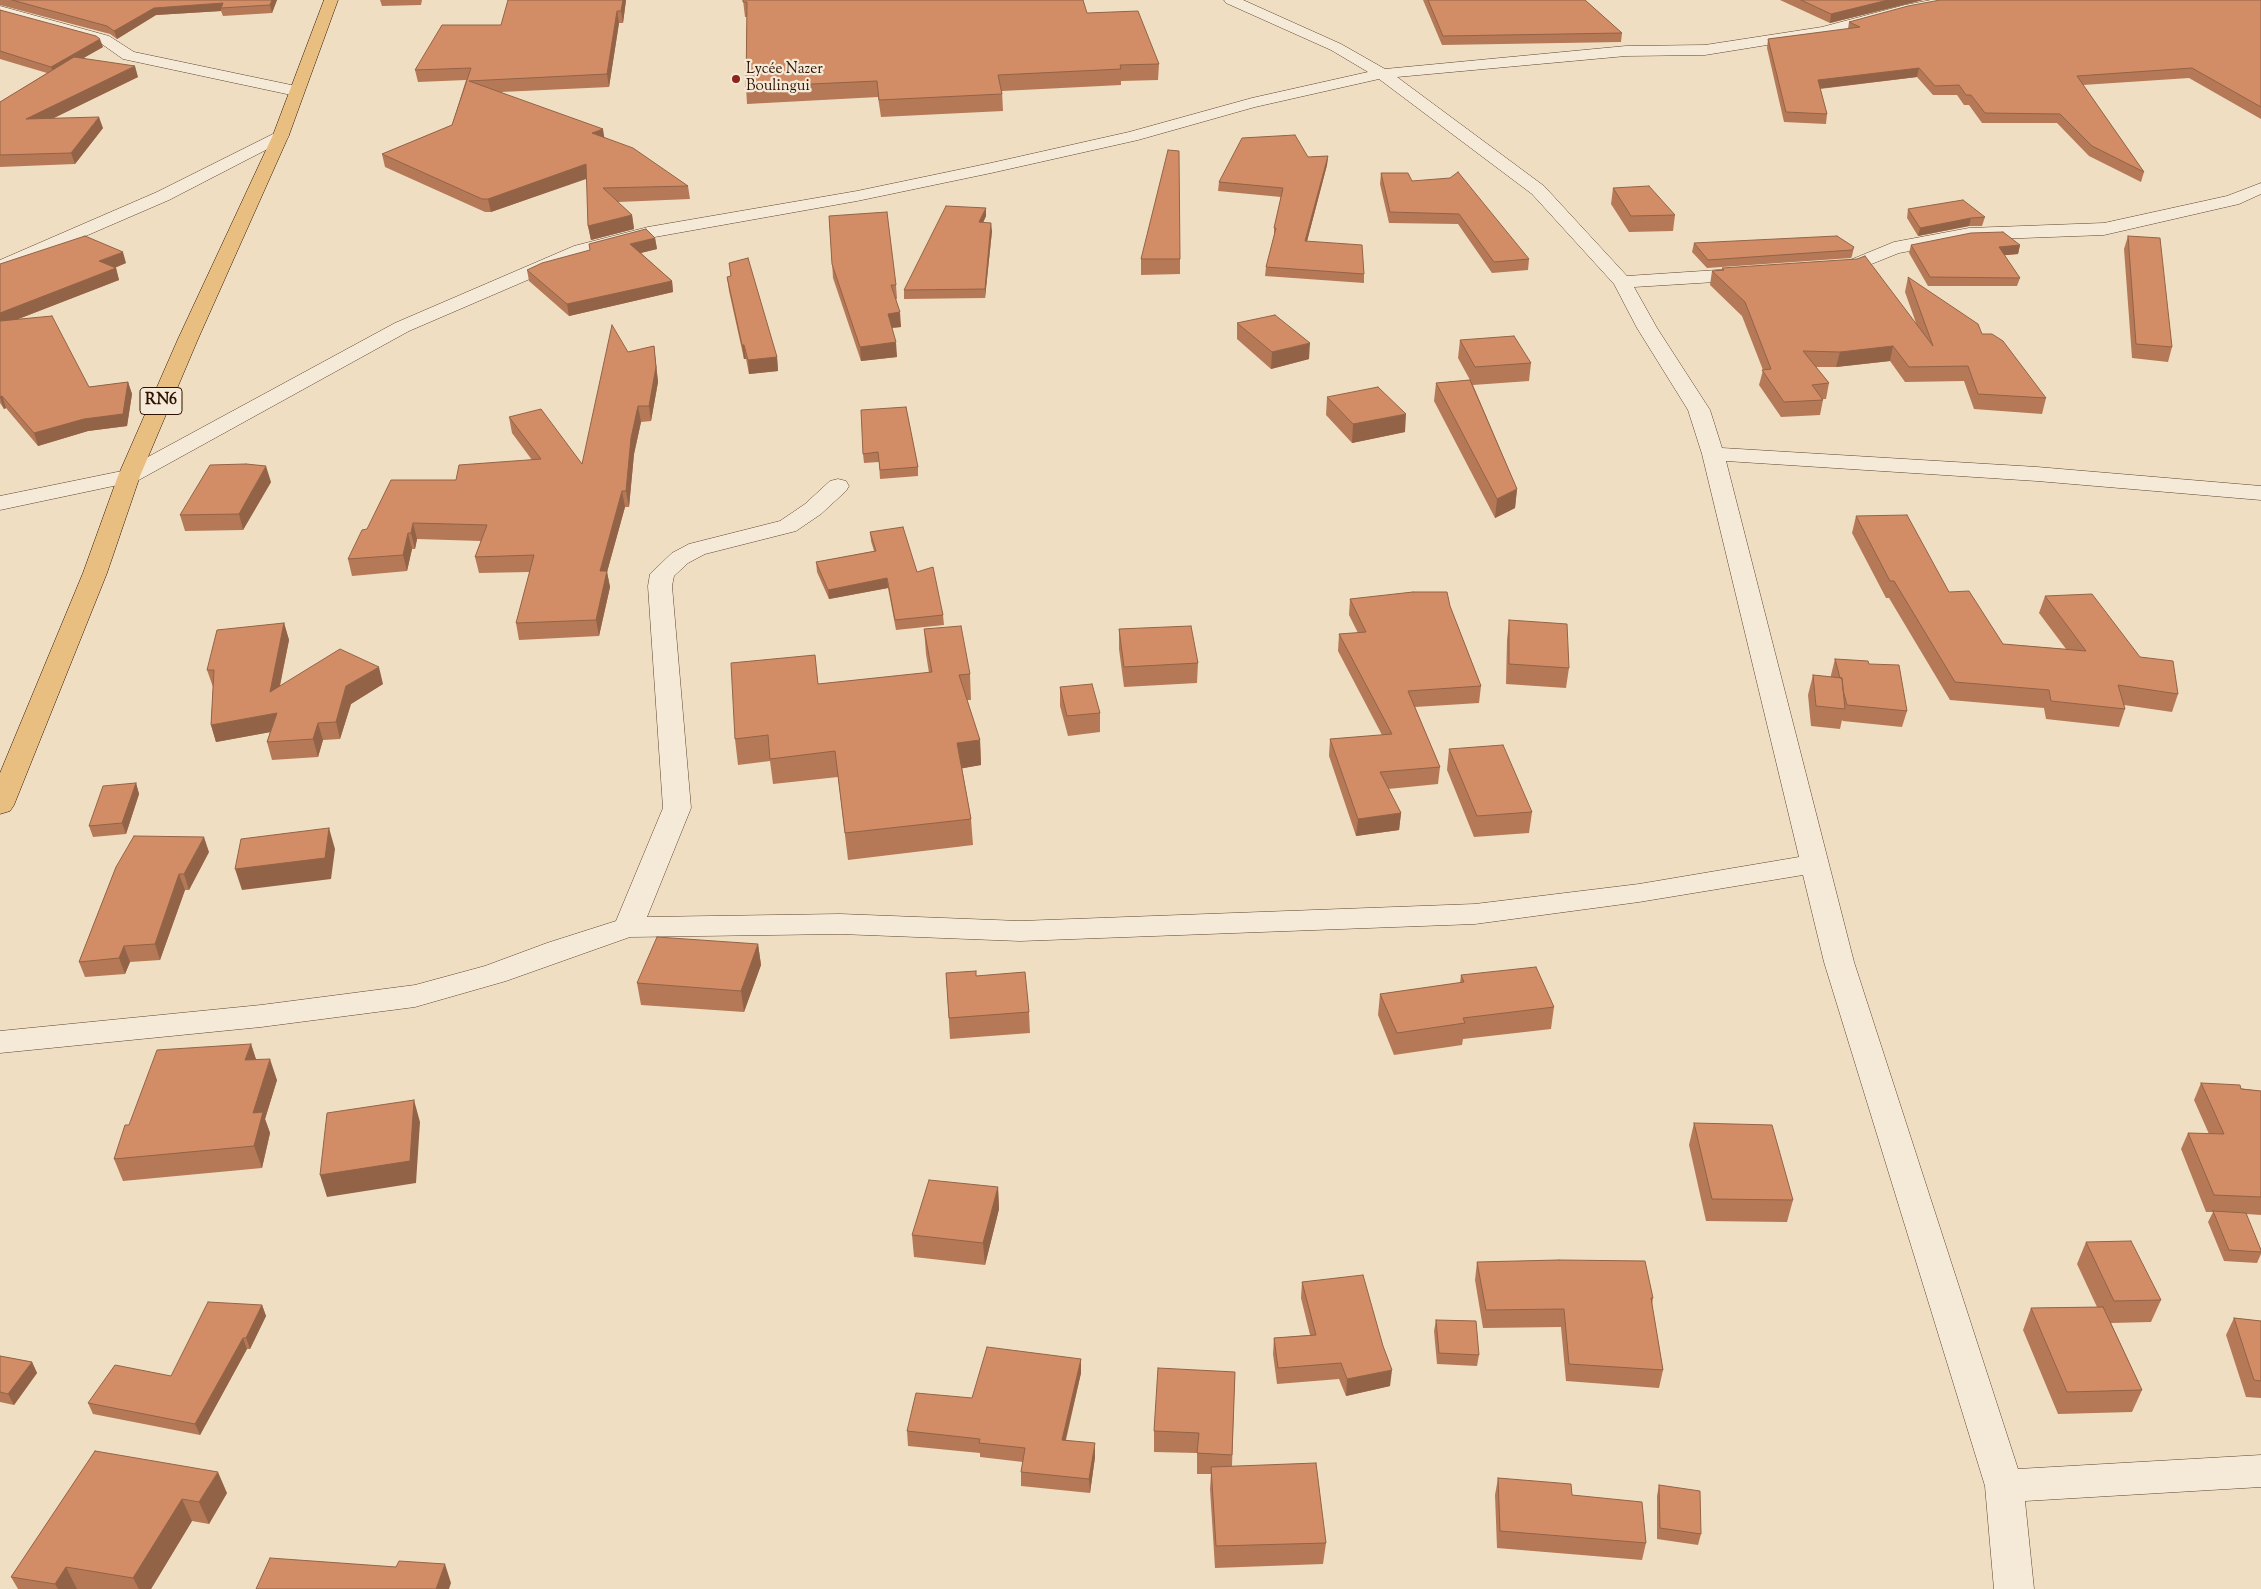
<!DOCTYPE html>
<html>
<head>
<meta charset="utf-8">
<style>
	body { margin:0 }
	canvas { display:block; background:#f0dec2 }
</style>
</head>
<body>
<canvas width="2261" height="1589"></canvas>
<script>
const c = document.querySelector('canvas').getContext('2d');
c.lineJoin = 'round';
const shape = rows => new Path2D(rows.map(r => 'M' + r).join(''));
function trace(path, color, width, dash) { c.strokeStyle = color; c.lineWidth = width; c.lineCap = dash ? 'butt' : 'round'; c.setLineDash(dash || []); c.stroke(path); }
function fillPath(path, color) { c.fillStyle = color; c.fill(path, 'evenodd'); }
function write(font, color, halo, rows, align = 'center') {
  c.font = font + ' "Sorts Mill Goudy",serif'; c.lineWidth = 4.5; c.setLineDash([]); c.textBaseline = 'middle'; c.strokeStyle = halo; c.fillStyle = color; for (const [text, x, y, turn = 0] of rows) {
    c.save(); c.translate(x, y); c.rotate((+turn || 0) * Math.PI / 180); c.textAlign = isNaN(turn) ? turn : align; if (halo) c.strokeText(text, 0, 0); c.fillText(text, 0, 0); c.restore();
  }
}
const minor = shape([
	[1224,0,1243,0,1341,44,1385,69,1626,46,1705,45,1822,27,1905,5,1931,0,1963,0,1961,3,1906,13,1823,36,1705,55,1626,56,1397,77,1544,186,1627,276,1748,268,1755,270,1758,274,1755,278,1748,280,1634,287,1657,328,1710,410,1722,448,2037,467,2261,486,2261,500,2037,481,1726,461,1854,962,2018,1469,2261,1455,2261,1487,2025,1501,2034,1589,1994,1589,1985,1486,1824,962,1803,875,1639,902,1475,924,1020,941,840,934,630,937,506,981,415,1007,261,1027,0,1053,0,1031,261,1005,415,985,485,966,547,943,616,921,663,808,648,586,650,574,672,553,689,544,780,521,805,504,830,481,838,479,846,481,849,486,846,491,821,514,796,531,705,554,688,563,674,576,672,586,691,808,647,917,840,914,1020,921,1475,904,1639,884,1799,857,1702,454,1688,410,1637,328,1614,284,1532,194,1379,79,1255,107,1138,140,991,173,857,201,649,238,588,254,409,331,137,481,0,510,0,496,122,471,395,323,574,246,648,227,857,191,991,163,1129,132,1252,98,1368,72,1331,50,1226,3,1224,0],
	[0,6,109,36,134,52,296,86,302,88,304,91,302,94,296,96,123,59,99,42,0,15,0,6],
	[281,130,287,131,289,135,287,139,169,200,0,273,0,260,157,192,281,130],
	[2261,183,2261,194,2239,204,2104,235,1969,240,1899,253,1854,271,1833,273,1826,271,1823,267,1826,263,1850,260,1894,242,1969,228,2104,223,2227,196,2261,183]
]);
const highway = shape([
	[324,0,338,0,289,135,198,339,140,476,107,573,14,805,10,811,0,814,0,773,83,573,118,476,178,339,273,135,324,0]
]);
trace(minor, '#5e4430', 1);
trace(highway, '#2e1100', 1);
fillPath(minor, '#f5ead7');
fillPath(highway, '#e8bf81');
fillPath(shape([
	[0,0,277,0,272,13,223,16,221,11,156,15,117,39,110,34,0,5],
	[380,0,422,0,421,5,382,6],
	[626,0,623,23,619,23,609,87,501,92,605,138,688,186,690,199,618,202,632,215,634,229,591,240,588,226,587,178,491,212,485,212,385,167,382,154,452,125,466,80,418,82,415,70,501,25],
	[743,0,1087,13,1159,64,1158,80,1121,81,1121,85,1002,91,1003,111,881,117,878,97,747,104,746,87,747,17,745,17],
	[1423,0,1585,0,1622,33,1621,42,1442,45],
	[1780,0,1923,0,1830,23],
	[2261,0,2261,119,2189,78,2083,85,2144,172,2141,182,2089,156,2057,123,1982,123,1969,105,1964,105,1957,95,1933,95,1917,77,1820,89,1827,114,1826,124,1784,122,1767,48,1768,39,1848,29,1849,22],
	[0,10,103,47,83,58,138,77,54,118,103,128,75,164,0,167,0,102,47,73,0,59],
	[1328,156,1327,165,1307,241,1364,274,1364,283,1265,276,1266,267,1274,236,1274,228,1281,197,1218,191,1219,182,1308,157],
	[1381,173,1412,181,1529,259,1528,270,1492,273,1458,224,1389,223,1380,184],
	[1613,188,1675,215,1673,231,1629,232,1611,204],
	[986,208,986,216,983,223,992,231,985,298,904,299,904,290],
	[1908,209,1985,217,1982,226,1969,226,1918,236,1907,218],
	[829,216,896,285,897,299,896,299,901,327,892,328,897,357,861,361,833,278],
	[2128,236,2172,347,2168,362,2132,358,2124,249],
	[655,238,657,249,641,253,672,281,673,292,569,316,529,281,527,270],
	[1694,243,1854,247,1852,256,1851,258,1707,268,1692,252],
	[1911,245,2020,245,2018,254,2004,255,2020,278,2017,286,1928,286,1909,253],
	[1141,259,1180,259,1180,274,1141,275],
	[126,263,115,268,116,268,119,280,16,320,89,387,128,382,132,394,127,426,88,431,38,446,6,408,4,409,0,403,0,264],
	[729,263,777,357,778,371,749,374,746,359,744,359,729,291,727,277,731,277],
	[1722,268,1916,323,1905,292,1908,277,1982,334,2046,398,2042,414,1974,409,1964,381,1905,382,1890,361,1836,367,1816,367,1829,383,1826,399,1823,399,1823,400,1820,415,1781,417,1759,385,1763,370,1742,316,1710,285,1712,271,1722,270],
	[1237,323,1309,359,1271,369,1237,339],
	[1460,340,1531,363,1529,381,1473,385,1517,489,1515,508,1495,518,1434,401,1436,383,1470,380,1458,358],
	[654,346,658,382,651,421,641,422,634,454,629,507,625,507,607,572,610,587,599,636,519,640,516,623,530,572,479,573,475,557,481,541,417,539,415,549,412,549,407,571,352,576,348,559,367,529,456,480,532,460,512,433,509,417,582,464,628,352],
	[1327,397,1405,432,1352,443,1326,415],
	[906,407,918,467,918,476,880,479,879,462,864,463,863,454],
	[271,482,243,530,185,531,180,515],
	[1856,516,1949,592,2003,644,2066,649,2039,613,2045,596,2140,657,2178,694,2172,712,2124,705,2125,709,2119,727,2046,719,2044,708,1950,700,1889,598,1886,598,1852,533],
	[870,532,917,572,943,615,944,625,896,630,888,588,829,599,817,572,816,562,874,551,871,541],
	[1350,599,1450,606,1481,686,1479,703,1415,707,1440,767,1438,784,1388,789,1401,813,1399,830,1356,836,1329,756,1330,739,1382,735,1338,651,1339,634,1358,633,1349,615],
	[1509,620,1569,668,1566,688,1506,684,1507,640],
	[284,623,289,640,280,686,383,684,351,704,340,739,323,740,318,757,272,760,267,742,270,732,216,742,211,725,213,687,207,670],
	[924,629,970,674,971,700,967,700,980,740,981,765,962,768,971,819,973,845,848,860,838,777,773,784,770,761,738,765,735,739,818,684,929,673,926,654],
	[1119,629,1198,663,1197,683,1124,687,1119,649],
	[1835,659,1869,664,1907,711,1902,727,1843,721,1842,720,1840,729,1811,726,1808,695,1813,675,1831,677,1831,675],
	[1060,687,1100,713,1100,732,1068,736,1060,706],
	[1449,749,1532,812,1529,833,1474,837,1447,770],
	[136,783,139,794,126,834,93,837,89,826],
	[209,852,189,890,185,890,160,960,130,962,125,974,85,977,79,962,116,867],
	[758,944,761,965,744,1012,641,1005,637,983],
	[946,973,976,976,1029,1012,1030,1033,950,1039],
	[1461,975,1554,1007,1551,1029,1463,1039,1462,1045,1394,1055,1378,1015,1380,994,1460,983],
	[251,1044,256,1060,277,1080,265,1119,270,1133,262,1168,123,1181,114,1159,129,1125],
	[2201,1083,2261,1091,2261,1215,2246,1214,2261,1250,2261,1254,2257,1263,2224,1261,2208,1222,2213,1212,2206,1212,2181,1149,2188,1133,2209,1134,2194,1100],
	[1694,1123,1793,1200,1787,1222,1706,1221,1689,1145],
	[998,1187,999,1209,985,1265,914,1257,912,1235],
	[2086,1242,2161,1300,2151,1322,2111,1323,2142,1390,2132,1412,2058,1414,2023,1330,2031,1308,2097,1307,2077,1264],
	[1477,1262,1653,1298,1652,1305,1663,1370,1659,1388,1566,1381,1561,1327,1483,1328,1475,1280],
	[1302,1282,1390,1386,1346,1396,1339,1379,1277,1384,1273,1354,1274,1338,1310,1335,1301,1298],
	[262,1305,266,1316,250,1349,247,1349,200,1435,93,1414,88,1403,171,1376],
	[2234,1318,2261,1321,2261,1398,2246,1397,2226,1335],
	[1436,1320,1479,1355,1477,1366,1437,1364,1434,1331],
	[0,1356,32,1362,37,1373,14,1405,0,1402],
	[1081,1359,1081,1373,1066,1440,1095,1457,1090,1493,1021,1486,1021,1472,1023,1462,980,1457,980,1453,908,1446,907,1431,972,1398],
	[1235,1372,1232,1466,1326,1543,1323,1564,1215,1568,1210,1489,1211,1474,1197,1474,1197,1453,1154,1452,1154,1431],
	[95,1451,227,1493,209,1524,192,1521,151,1589,18,1589,11,1577],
	[1498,1478,1572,1495,1646,1543,1642,1560,1497,1548,1495,1495],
	[1659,1485,1701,1534,1698,1545,1657,1539,1657,1496]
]), '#b57958');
fillPath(shape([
	[272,0,277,0,272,13,270,5],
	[623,0,626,0,623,23,621,11],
	[1888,0,1923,0,1830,23,1831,14],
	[223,3,221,8,221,11,156,15,117,39,114,31,154,8],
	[617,11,619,23,609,87,607,74],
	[100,39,103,47,54,75,51,67],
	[135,66,138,77,29,130,26,119],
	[1919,68,1917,77,1816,89,1818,80],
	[99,117,103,128,75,164,71,153],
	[603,129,605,142,592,133],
	[1328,156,1327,165,1305,249,1305,241],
	[586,164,589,178,491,212,488,199],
	[986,208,986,216,979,231,979,222],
	[632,215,634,229,591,240,588,226],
	[1971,218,1969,226,1918,236,1920,228],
	[991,223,992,231,985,298,985,289],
	[655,238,657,249,632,255,630,244],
	[2020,245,2018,254,1997,256,1999,247],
	[123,252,126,263,103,272,99,261],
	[116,268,119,280,0,326,0,313],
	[672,281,673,292,569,316,567,304],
	[900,312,901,327,889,328,888,314],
	[896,342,897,357,861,361,860,347],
	[1310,343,1309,359,1271,369,1272,352],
	[742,345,744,345,746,359,744,359],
	[654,346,658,382,651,421,649,406],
	[1893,346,1890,361,1836,367,1840,352],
	[777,357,778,371,749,374,748,360],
	[128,382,132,394,127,426,88,431,38,446,34,433],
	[2,396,6,408,4,409,0,397],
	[638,406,641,422,634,454,629,507,626,491,631,438],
	[1406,414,1405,432,1352,443,1353,424],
	[266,466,271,482,243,530,239,514],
	[1517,489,1515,508,1495,518,1497,499],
	[622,491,625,507,607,572,610,587,599,636,596,620,600,571],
	[413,523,417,539,415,549,411,533],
	[408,533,412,549,407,571,403,555],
	[887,578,888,588,829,599,828,590],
	[284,623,289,640,275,709,270,692],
	[379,667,383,684,351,704,340,739,336,722,346,686],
	[277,713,282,730,216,742,211,725],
	[318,723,323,740,318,757,313,739],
	[980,740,981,765,959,769,957,743],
	[136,783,139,794,126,834,122,823],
	[1401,813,1399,830,1356,836,1358,819],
	[329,828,335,849,331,879,242,890,235,869],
	[204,837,209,852,189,890,184,874],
	[179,874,185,890,160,960,155,944],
	[758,944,761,965,744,1012,741,991],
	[124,946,130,962,125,974,119,958],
	[251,1044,258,1065,245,1060],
	[270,1059,277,1080,265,1119,270,1133,262,1168,254,1146,253,1113],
	[414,1100,420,1122,416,1183,327,1197,320,1175],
	[998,1187,999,1209,985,1265,983,1243],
	[262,1305,266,1316,250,1349,246,1338],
	[243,1338,247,1349,200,1435,195,1424],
	[1081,1359,1081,1373,1062,1454,1062,1440],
	[32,1362,37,1373,14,1405,8,1394],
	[1392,1370,1390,1386,1346,1396,1347,1379],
	[1095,1443,1095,1457,1090,1493,1089,1479],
	[218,1472,227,1493,209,1524,199,1502],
	[182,1499,192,1521,151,1589,139,1589,133,1578],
	[445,1564,451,1583,449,1589,436,1589],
	[66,1567,77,1589,58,1589,55,1584]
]), '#936347');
const building = shape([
	[12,0,272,0,270,5,221,8,223,3,154,8,114,31,107,26,12,0],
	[508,0,623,0,621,11,617,11,607,74,469,81,603,129,592,133,633,148,688,186,603,188,632,215,588,226,586,164,488,199,482,199,382,154,452,125,471,68,415,70,442,25,501,25,508,0],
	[743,0,1083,0,1087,13,1138,11,1159,64,1120,65,1121,69,998,75,1002,94,879,100,877,81,746,87,747,2,743,2,743,0],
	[1428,0,1585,0,1622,33,1443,36,1428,0],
	[1801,0,1888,0,1831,14,1801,0],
	[1940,0,2261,0,2261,107,2192,68,2077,76,2144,172,2092,146,2060,114,1985,113,1971,95,1966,95,1959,85,1935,86,1919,68,1818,80,1827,114,1786,112,1768,39,1860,27,1849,22,1908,6,1940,0],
	[0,10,96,36,100,39,51,67,0,51,0,10],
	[74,57,135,66,26,119,99,117,71,153,0,155,0,102,74,57],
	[1295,135,1308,157,1328,156,1305,241,1362,245,1364,274,1266,267,1276,228,1274,228,1283,188,1219,182,1242,138,1295,135],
	[1168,150,1179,151,1180,259,1141,259,1168,150],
	[1458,172,1529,259,1494,262,1459,214,1390,212,1381,173,1408,173,1412,181,1450,178,1458,172],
	[1649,186,1675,215,1631,216,1613,188,1649,186],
	[1963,200,1985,217,1971,218,1920,228,1908,209,1963,200],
	[946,206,986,208,979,222,991,223,985,289,904,290,946,206],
	[887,212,896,285,891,285,900,312,888,314,896,342,860,347,832,264,829,216,887,212],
	[646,229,655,238,630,244,672,281,567,304,527,270,542,263,590,250,589,244,646,229],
	[2003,232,2020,245,1999,247,2020,278,1930,277,1911,245,1971,233,2003,232],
	[85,236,123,252,99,261,116,268,0,313,0,264,85,236],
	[1837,236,1854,247,1852,250,1708,260,1694,243,1837,236],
	[2128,236,2160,238,2172,347,2136,344,2128,236],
	[1865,256,1933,346,1908,277,1978,324,1982,334,1992,334,2003,341,2046,398,1978,394,1968,366,1909,367,1893,346,1840,352,1803,351,1829,383,1812,385,1823,400,1784,402,1762,370,1771,369,1745,302,1712,271,1724,270,1722,268,1857,259,1865,256],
	[748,258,777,357,748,360,744,345,742,345,727,277,731,276,729,263,748,258],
	[1275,315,1310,343,1272,352,1237,323,1275,315],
	[52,316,89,387,128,382,123,414,84,419,34,433,2,396,0,397,0,321,52,316],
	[612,325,628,352,654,346,656,367,649,406,638,406,631,438,626,491,622,491,600,571,607,571,596,620,516,623,534,555,475,557,487,525,413,523,411,533,408,533,403,555,348,559,362,530,367,529,391,480,456,480,459,465,541,459,509,417,541,409,582,464,612,325],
	[1514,336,1531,363,1475,367,1460,340,1514,336],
	[1470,380,1517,489,1497,499,1436,383,1470,380],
	[1378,387,1406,414,1353,424,1327,397,1378,387],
	[906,407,918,467,880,470,878,452,863,454,861,410,906,407],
	[246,464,266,466,239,514,180,515,210,465,246,464],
	[1907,515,1949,592,1969,591,2003,644,2086,651,2045,596,2092,594,2140,657,2173,661,2178,694,2118,685,2125,709,2051,701,2049,690,1955,682,1894,581,1890,581,1856,516,1907,515],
	[903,527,917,572,933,567,943,615,895,620,887,578,828,590,816,562,876,551,870,532,903,527],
	[1413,592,1447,592,1450,606,1481,686,1408,691,1440,767,1380,772,1401,813,1358,819,1330,739,1392,734,1339,634,1366,632,1350,599,1413,592],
	[1509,620,1567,624,1569,668,1509,664,1509,620],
	[284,623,270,692,340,649,379,667,346,686,336,722,318,723,313,739,267,742,277,713,211,725,214,670,207,670,217,630,284,623],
	[961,626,970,674,959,675,980,740,957,743,971,819,845,833,835,751,770,759,768,735,735,739,731,663,815,655,818,684,932,672,924,629,961,626],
	[1191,626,1198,663,1124,667,1119,629,1191,626],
	[1835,659,1868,661,1869,664,1899,665,1907,711,1847,705,1843,690,1842,678,1840,678,1835,659],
	[1813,675,1842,678,1845,709,1816,706,1813,675],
	[1092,684,1100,713,1067,716,1060,687,1092,684],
	[1503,745,1532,812,1477,816,1449,749,1503,745],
	[136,783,122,823,89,826,103,786,136,783],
	[329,828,325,858,235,869,241,839,329,828],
	[134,836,204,837,184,874,179,874,155,944,124,946,119,958,79,962,116,867,134,836],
	[657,937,758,944,741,991,637,983,657,937],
	[1536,967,1554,1007,1463,1018,1465,1023,1397,1033,1380,994,1464,982,1461,975,1536,967],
	[976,971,976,976,1025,972,1029,1012,949,1018,946,973,976,971],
	[251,1044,245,1060,270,1059,253,1113,263,1112,254,1146,114,1159,125,1125,129,1125,157,1050,251,1044],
	[2201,1083,2240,1085,2241,1089,2261,1091,2261,1197,2214,1195,2188,1133,2224,1134,2201,1083],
	[414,1100,410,1161,320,1175,327,1113,414,1100],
	[1694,1123,1772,1125,1793,1200,1712,1199,1694,1123],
	[929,1180,998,1187,983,1243,912,1235,929,1180],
	[2213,1211,2246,1213,2261,1250,2261,1252,2229,1250,2213,1211],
	[2131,1241,2161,1300,2114,1301,2086,1242,2131,1241],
	[1559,1260,1645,1261,1653,1298,1651,1298,1663,1370,1569,1364,1564,1309,1486,1310,1477,1262,1559,1260],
	[1363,1275,1383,1346,1392,1370,1347,1379,1341,1363,1278,1368,1274,1338,1316,1335,1302,1282,1363,1275],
	[208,1302,262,1305,246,1338,243,1338,195,1424,88,1403,115,1365,171,1376,208,1302],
	[2103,1307,2142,1390,2067,1392,2031,1308,2103,1307],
	[2234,1318,2261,1321,2261,1381,2254,1380,2234,1318],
	[1436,1320,1476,1321,1479,1355,1439,1353,1436,1320],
	[987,1347,1081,1359,1062,1440,1095,1443,1089,1479,1021,1472,1025,1448,979,1443,980,1439,907,1431,916,1393,972,1398,987,1347],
	[0,1356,32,1362,8,1394,0,1392,0,1356],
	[1158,1368,1235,1372,1232,1455,1197,1453,1199,1433,1154,1431,1158,1368],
	[95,1451,218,1472,199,1502,182,1499,133,1578,66,1567,55,1584,11,1577,95,1451],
	[1316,1463,1326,1543,1216,1546,1211,1467,1316,1463],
	[1498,1478,1571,1484,1572,1495,1642,1502,1646,1543,1500,1531,1498,1478],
	[1659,1485,1700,1491,1701,1534,1660,1528,1659,1485],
	[270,1558,396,1567,399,1561,445,1564,436,1589,256,1589,270,1558]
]);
fillPath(building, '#d28d66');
trace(building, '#936347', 1);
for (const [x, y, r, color] of [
	[736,79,5,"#8f2418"]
]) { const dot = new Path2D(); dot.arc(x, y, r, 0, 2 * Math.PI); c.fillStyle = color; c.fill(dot); trace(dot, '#f5ead7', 2); }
write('15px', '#2e1100', '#f5ead7', [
	["Lycée Nazer",746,70],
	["Boulingui",746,87]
], 'left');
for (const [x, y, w] of [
	[161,401,42]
]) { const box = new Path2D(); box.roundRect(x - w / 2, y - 13.5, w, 27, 4); c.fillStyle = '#f5ead7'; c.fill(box); trace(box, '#2e1100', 1); }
write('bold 16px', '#2e1100', null, [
	["RN6",161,401]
]);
</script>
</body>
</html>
